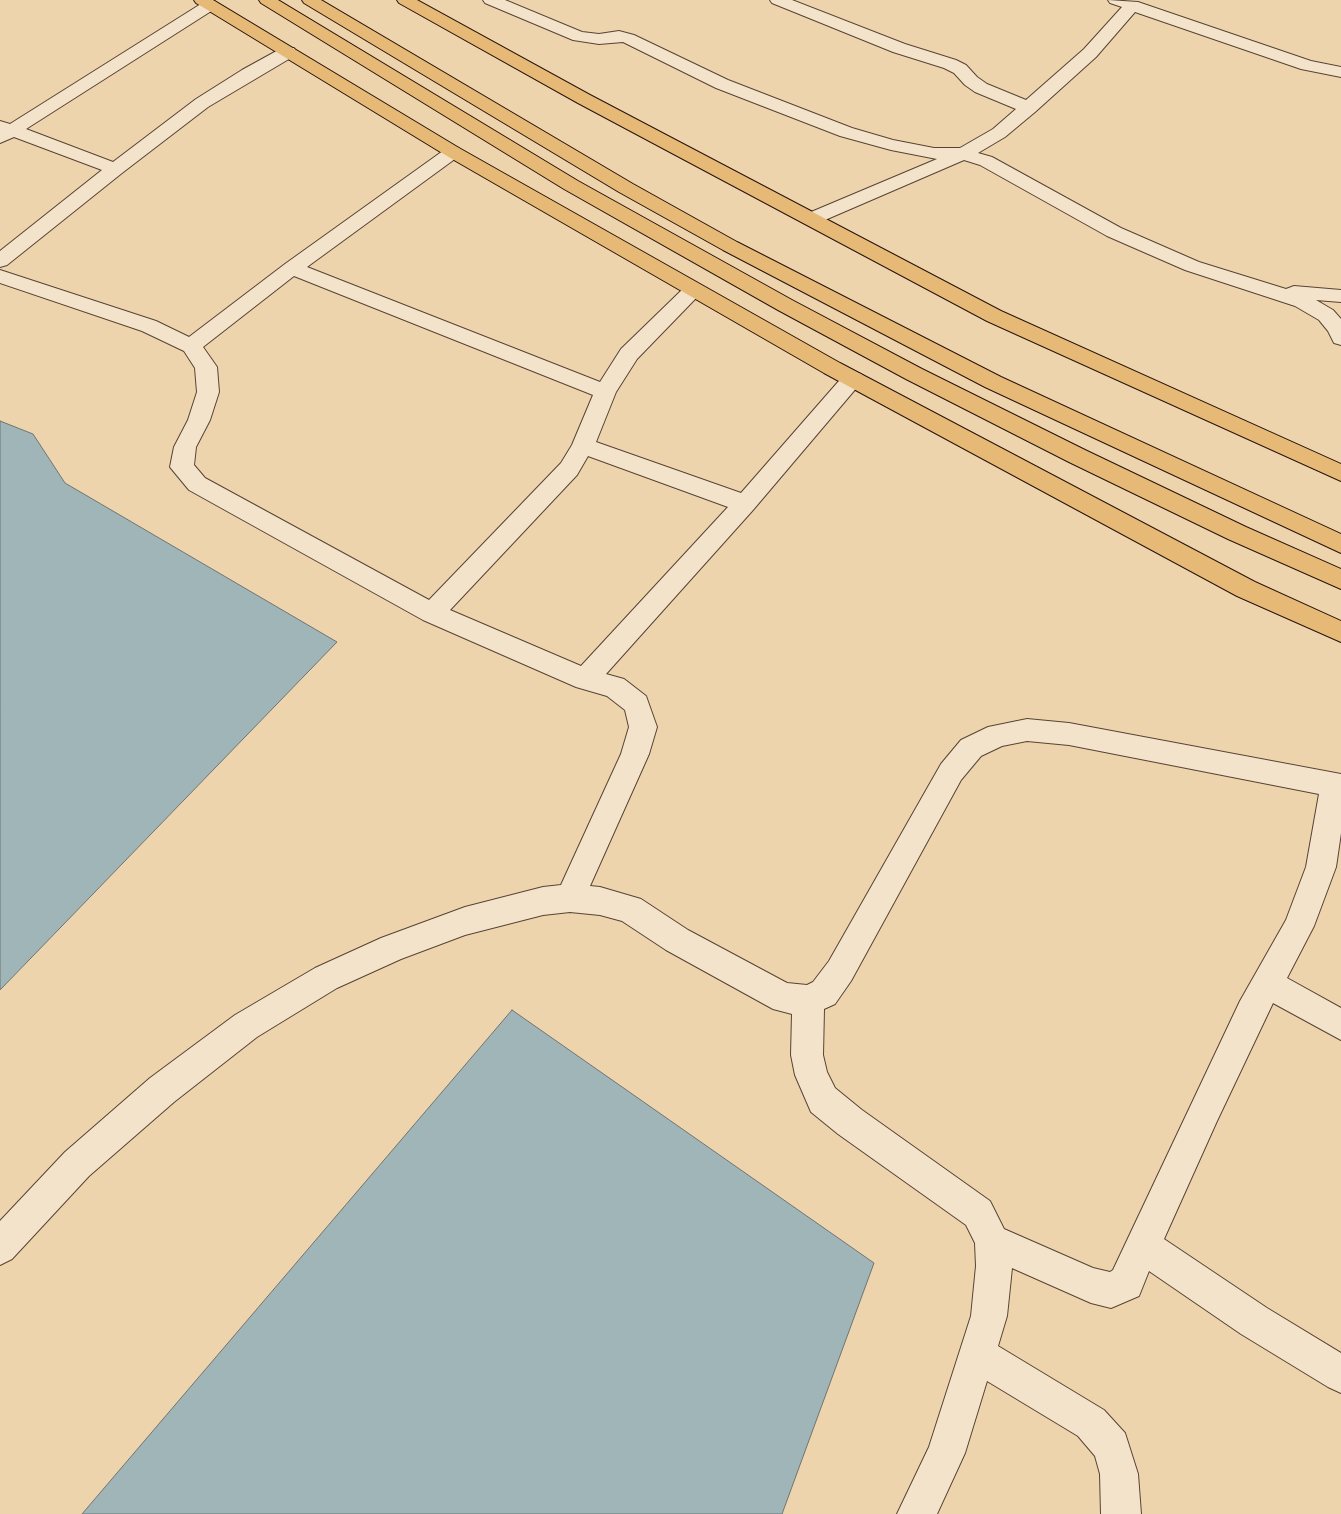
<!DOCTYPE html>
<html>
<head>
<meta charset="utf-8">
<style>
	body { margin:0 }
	canvas { display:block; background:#edd4ad }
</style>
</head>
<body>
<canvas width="1341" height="1514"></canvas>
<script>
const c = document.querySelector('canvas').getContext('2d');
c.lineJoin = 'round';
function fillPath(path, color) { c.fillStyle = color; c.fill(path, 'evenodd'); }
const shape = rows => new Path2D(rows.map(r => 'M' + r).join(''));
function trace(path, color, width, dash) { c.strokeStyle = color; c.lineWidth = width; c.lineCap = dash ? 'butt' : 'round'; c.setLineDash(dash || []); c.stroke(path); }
const water = shape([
	[0,421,33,434,65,483,337,642,0,990,0,421],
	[512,1010,874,1263,782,1514,82,1514,512,1010]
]);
fillPath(water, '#a0b5b7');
trace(water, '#707472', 1);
const minor = shape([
	[210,0,216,2,218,5,216,8,26,129,113,162,196,99,242,70,282,48,294,48,296,52,294,56,208,107,122,173,7,265,0,267,0,251,102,170,14,137,0,143,0,121,10,124,204,2,210,0],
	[483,0,505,0,582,32,599,34,619,31,634,35,728,80,852,128,893,140,934,148,960,148,993,129,1016,109,975,92,965,85,954,73,944,68,893,52,772,3,770,0,792,0,905,44,956,60,966,65,977,77,987,84,1026,100,1084,49,1122,7,1110,3,1108,0,1138,2,1311,61,1341,67,1341,77,1301,69,1135,12,1096,57,1035,112,1005,137,978,153,992,157,1121,228,1199,262,1286,289,1294,286,1341,290,1341,302,1316,300,1333,310,1341,319,1341,345,1334,343,1328,331,1319,320,1295,306,1185,270,1107,236,980,165,964,160,818,223,811,225,804,223,801,219,804,215,937,159,891,150,840,136,716,88,623,42,599,44,573,40,485,3,483,0],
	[453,147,459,148,462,152,459,156,307,267,600,382,621,349,687,285,694,283,701,285,704,289,701,293,637,359,616,392,596,442,741,493,845,374,853,372,861,374,864,379,753,510,606,674,624,679,646,696,657,727,649,754,590,886,600,887,641,899,688,930,787,983,807,985,813,982,829,961,941,764,961,740,988,727,1027,719,1069,723,1341,774,1341,833,1336,867,1314,926,1287,978,1341,1008,1341,1040,1273,1003,1217,1121,1164,1239,1267,1308,1341,1353,1341,1393,1328,1387,1241,1334,1149,1271,1139,1296,1111,1308,1091,1303,1012,1268,1007,1316,998,1346,1104,1410,1125,1433,1138,1474,1141,1514,1101,1514,1100,1474,1095,1456,1078,1436,987,1381,965,1453,937,1514,897,1514,929,1447,971,1316,976,1266,975,1243,966,1225,838,1134,811,1112,795,1075,791,1055,792,1014,773,1009,666,950,622,921,600,915,570,912,543,915,465,935,401,959,337,988,257,1037,174,1102,89,1176,12,1259,0,1265,0,1221,65,1152,150,1078,235,1015,315,968,381,938,465,907,543,887,561,885,621,754,629,727,625,710,607,696,576,687,423,620,189,490,170,467,174,447,188,420,197,392,195,368,184,351,142,331,0,283,0,270,156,321,189,337,285,264,447,148,453,147],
	[294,276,593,395,572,445,561,463,429,600,205,478,194,465,196,447,210,420,219,392,217,367,203,347,294,276],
	[588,456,728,507,581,666,450,610,577,475,588,456],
	[1027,741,1069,745,1319,794,1306,867,1286,920,1240,1001,1113,1270,1110,1272,1093,1268,1004,1229,990,1201,862,1110,835,1088,827,1072,823,1055,824,1009,835,1004,851,981,961,780,981,756,1002,746,1027,741]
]);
const major = shape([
	[194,0,213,0,459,148,840,363,1255,582,1341,621,1341,642,1237,596,824,373,447,156,196,3,194,0],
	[397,0,417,0,590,95,1001,311,1341,464,1341,481,987,321,578,103,399,3,397,0]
]);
const highway = shape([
	[259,0,278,0,578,181,792,300,922,369,1085,450,1246,527,1341,569,1341,589,1228,539,1069,462,906,379,778,310,564,189,261,3,259,0],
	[302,0,321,0,633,184,737,242,1001,377,1341,534,1341,553,985,387,723,250,619,192,304,3,302,0]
]);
trace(minor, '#584334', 2);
trace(major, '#27130b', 2);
trace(highway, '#27130b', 2);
fillPath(minor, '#f3e3ca');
fillPath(major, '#e6ba76');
fillPath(highway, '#e6ba76');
</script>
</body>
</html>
